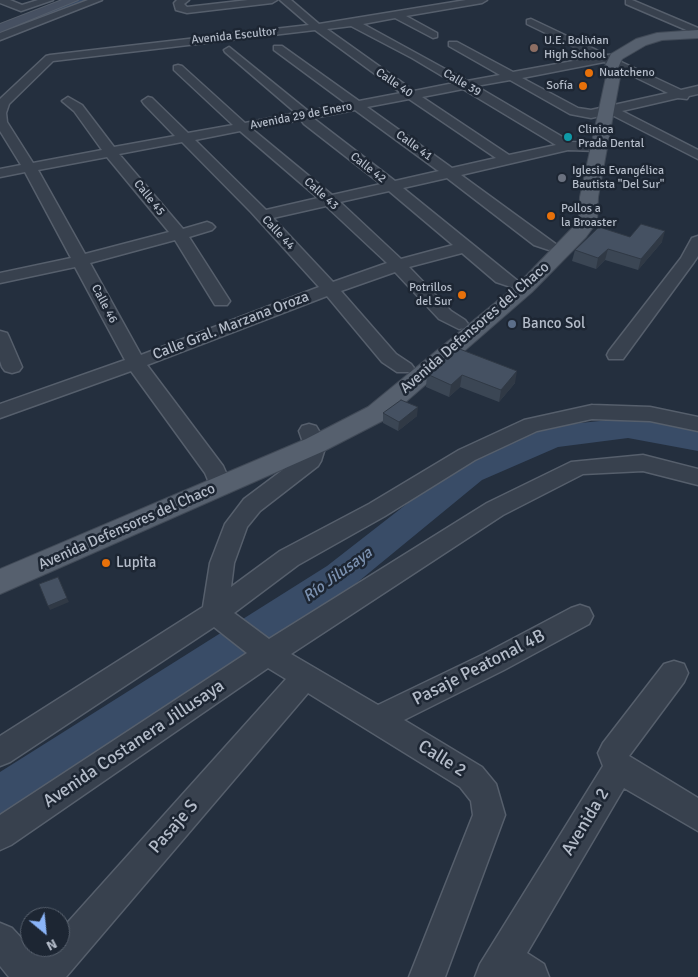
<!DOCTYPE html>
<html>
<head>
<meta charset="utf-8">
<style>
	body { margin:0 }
	#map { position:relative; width:698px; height:977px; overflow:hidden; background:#242f3e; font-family:Signika,sans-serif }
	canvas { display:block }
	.north { position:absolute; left:20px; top:907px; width:50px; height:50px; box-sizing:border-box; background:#1d2633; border:1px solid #59626f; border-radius:50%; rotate:152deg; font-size:14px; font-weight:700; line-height:20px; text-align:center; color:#b4bcc9 }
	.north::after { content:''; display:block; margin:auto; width:18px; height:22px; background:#8ab4f8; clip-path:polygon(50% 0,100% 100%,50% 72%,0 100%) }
</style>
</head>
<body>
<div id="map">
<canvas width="698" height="977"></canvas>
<div class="north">N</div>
</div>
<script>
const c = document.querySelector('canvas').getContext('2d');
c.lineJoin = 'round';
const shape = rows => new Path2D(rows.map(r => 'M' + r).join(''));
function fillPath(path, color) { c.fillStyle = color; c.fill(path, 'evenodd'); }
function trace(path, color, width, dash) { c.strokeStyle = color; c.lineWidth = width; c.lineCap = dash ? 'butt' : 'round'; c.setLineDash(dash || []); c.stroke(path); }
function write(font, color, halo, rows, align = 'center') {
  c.font = font + ' Signika,sans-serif'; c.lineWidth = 5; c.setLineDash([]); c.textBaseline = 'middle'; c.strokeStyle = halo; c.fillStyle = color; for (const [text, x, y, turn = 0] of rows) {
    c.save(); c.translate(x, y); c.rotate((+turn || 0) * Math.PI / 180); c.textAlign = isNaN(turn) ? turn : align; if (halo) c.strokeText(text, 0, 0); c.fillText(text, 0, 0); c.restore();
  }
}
fillPath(shape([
	[74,0,94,0,92,3,0,39,0,29,74,0],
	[628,418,698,429,698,451,628,438,558,447,482,480,353,586,16,814,0,821,0,772,327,566,458,464,552,426,628,418]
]), '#394c67');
const street = shape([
	[0,0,10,0,22,5,38,0,53,0,21,11,0,3,0,0],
	[88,0,102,0,0,40,0,33,88,0],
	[177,0,189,0,184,4,187,7,248,0,277,0,272,3,187,13,176,10,174,3,177,0],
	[280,0,291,0,319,24,466,0,487,0,482,3,406,16,437,33,437,37,433,38,395,18,363,24,467,81,500,75,449,46,449,42,457,42,513,72,595,57,527,24,527,20,531,19,607,55,622,54,622,58,617,60,681,90,698,86,698,94,689,96,687,99,678,98,622,111,698,150,698,159,614,116,605,115,591,118,570,114,510,80,476,86,571,142,598,143,605,147,598,151,568,150,461,175,557,245,549,250,534,245,447,178,403,188,519,282,517,286,511,287,496,282,462,253,409,267,451,311,465,320,468,324,465,328,459,329,439,319,395,272,341,291,396,354,411,364,414,368,411,372,397,372,382,362,327,296,147,365,223,466,232,486,229,492,221,494,213,492,205,473,131,371,0,418,0,404,125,360,75,267,0,283,0,273,71,258,25,172,0,177,0,169,21,165,0,131,0,99,46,56,50,55,309,25,280,0],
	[351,26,412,58,454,83,414,91,327,29,351,26],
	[315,30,401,93,359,101,282,46,274,46,274,50,347,104,308,111,229,47,224,50,225,52,296,113,245,123,182,66,178,65,174,66,174,70,233,125,188,133,152,98,148,97,142,101,144,104,175,136,114,147,82,105,68,97,62,101,74,111,102,150,33,163,7,122,6,113,9,104,53,61,315,30],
	[604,62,668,93,591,110,578,108,522,78,604,62],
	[463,89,556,145,509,155,422,97,463,89],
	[409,99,496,158,452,168,367,107,409,99],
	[355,110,437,170,439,171,395,181,313,118,355,110],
	[301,120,304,124,381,184,332,195,252,129,301,120],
	[240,131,318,198,266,210,195,140,240,131],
	[182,142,251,212,319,287,141,355,90,263,175,240,215,305,227,305,230,301,189,237,212,230,215,227,212,224,207,222,183,229,119,154,182,142],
	[107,157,169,232,85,254,38,170,107,157],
	[389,191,453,245,401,259,340,202,389,191],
	[326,206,387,263,333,282,273,218,326,206],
	[626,0,632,0,698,28,698,35,626,4,626,0],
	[698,236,698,256,694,262,623,359,609,359,607,355,609,351,681,258,692,238,698,236],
	[0,331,7,333,9,337,22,367,19,371,12,373,5,371,2,367,0,361,0,331],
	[592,405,650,407,698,417,698,431,650,421,592,419,537,431,475,460,385,516,298,565,234,613,269,639,487,503,571,462,643,455,698,469,698,485,643,471,583,474,503,515,291,654,378,705,484,654,571,608,580,605,589,608,593,616,589,624,504,670,404,720,482,767,496,784,505,815,445,977,409,977,473,815,471,801,460,787,308,693,66,977,9,977,0,966,0,923,12,928,38,956,46,947,60,947,60,931,286,679,268,668,11,845,0,850,0,815,247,653,214,627,10,762,0,766,0,736,203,607,210,563,225,524,244,499,300,457,304,445,299,431,302,426,309,424,316,426,319,431,326,445,321,461,318,466,260,511,247,527,234,563,231,587,280,551,369,504,459,450,524,420,592,405],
	[674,661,684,664,688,673,684,682,629,756,698,798,698,831,624,788,527,953,544,964,549,977,475,977,480,964,603,766,598,753,603,743,664,664,674,661]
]);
const secondary = shape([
	[62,0,78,0,0,32,0,24,62,0]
]);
const primary = shape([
	[698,30,698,38,662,40,646,45,622,59,617,70,620,77,598,197,597,222,586,237,532,292,386,419,324,451,0,594,0,569,306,439,368,407,518,284,579,221,580,197,606,77,603,70,611,54,636,39,657,33,698,30]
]);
trace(street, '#565f6c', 3);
trace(secondary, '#565f6c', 2);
trace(primary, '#414a57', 2);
fillPath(street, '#38414e');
fillPath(secondary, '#465061');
fillPath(primary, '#56606e');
fillPath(shape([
	[630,237,662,242,638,270,605,260,596,269,572,261,575,250],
	[457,348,515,383,499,402,460,387,449,397,426,387,427,374],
	[383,413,417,416,398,431,383,423]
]), '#3b4654');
fillPath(shape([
	[665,231,662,242,638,270,641,259],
	[608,249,605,260,596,269,598,258],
	[517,371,515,383,499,402,501,390],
	[462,375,460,387,449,397,451,385],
	[418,407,417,416,398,431,399,422],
	[67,598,69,602,50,610,48,606]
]), '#303945');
const building = shape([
	[641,224,665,231,641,259,608,249,598,258,575,250,599,227,630,237,641,224],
	[457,348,517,371,501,390,462,375,451,385,427,374,457,348],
	[401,400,418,407,399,422,383,413,401,400],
	[58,577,67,598,48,606,39,584,58,577]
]);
fillPath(building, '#455162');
trace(building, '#303945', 1);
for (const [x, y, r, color] of [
	[534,48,5,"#8d6e63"],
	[589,73,5,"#e8710a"],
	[583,86,5,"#e8710a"],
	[568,137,5,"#0f9aa8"],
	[562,178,5,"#6b7280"],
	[551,216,5,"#e8710a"],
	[462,295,5,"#e8710a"],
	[512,324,5,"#5c6f8a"],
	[106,563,5,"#e8710a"]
]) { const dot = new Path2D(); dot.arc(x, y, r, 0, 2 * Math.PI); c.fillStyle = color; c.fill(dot); trace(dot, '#1d2633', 2); }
write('12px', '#b4bcc9', '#1d2633', [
	["Avenida Escultor",234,36,-6],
	["Calle 40",394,83,34],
	["Calle 39",462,83,30],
	["Avenida 29 de Enero",301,116,-11],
	["Calle 41",414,146,36],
	["Calle 42",368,168,38],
	["Calle 43",321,194,42],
	["Calle 45",149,198,51],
	["Calle 44",278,233,47],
	["Calle 46",104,304,62]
]);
write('12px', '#b4bcc9', '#1d2633', [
	["U.E. Bolivian",544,41],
	["High School",544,55],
	["Nuatcheno",599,73],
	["Sofía",573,86,"right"],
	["Clinica",578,130],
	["Prada Dental",578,144],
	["Iglesia Evangélica",572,171],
	["Bautista \"Del Sur\"",572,185],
	["Pollos a",561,209],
	["la Broaster",561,223],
	["Potrillos",452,288,"right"],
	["del Sur",452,302,"right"]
], 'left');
write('15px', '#b4bcc9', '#1d2633', [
	["Banco Sol",522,324],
	["Lupita",116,563]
], 'left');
write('15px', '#b4bcc9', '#1d2633', [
	["Calle Gral. Marzana Oroza",231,326,-21],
	["Avenida Defensores del Chaco",475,328,-41],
	["Avenida Defensores del Chaco",127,527,-24]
]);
write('italic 16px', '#7c92b1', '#1d2633', [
	["Río Jilusaya",338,575,-36]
]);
write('18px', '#b4bcc9', '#1d2633', [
	["Pasaje Peatonal 4B",479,668,-27],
	["Avenida Costanera Jillusaya",134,744,-34],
	["Calle 2",442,759,32],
	["Avenida 2",586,822,-59],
	["Pasaje S",174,827,-49]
]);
</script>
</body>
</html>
